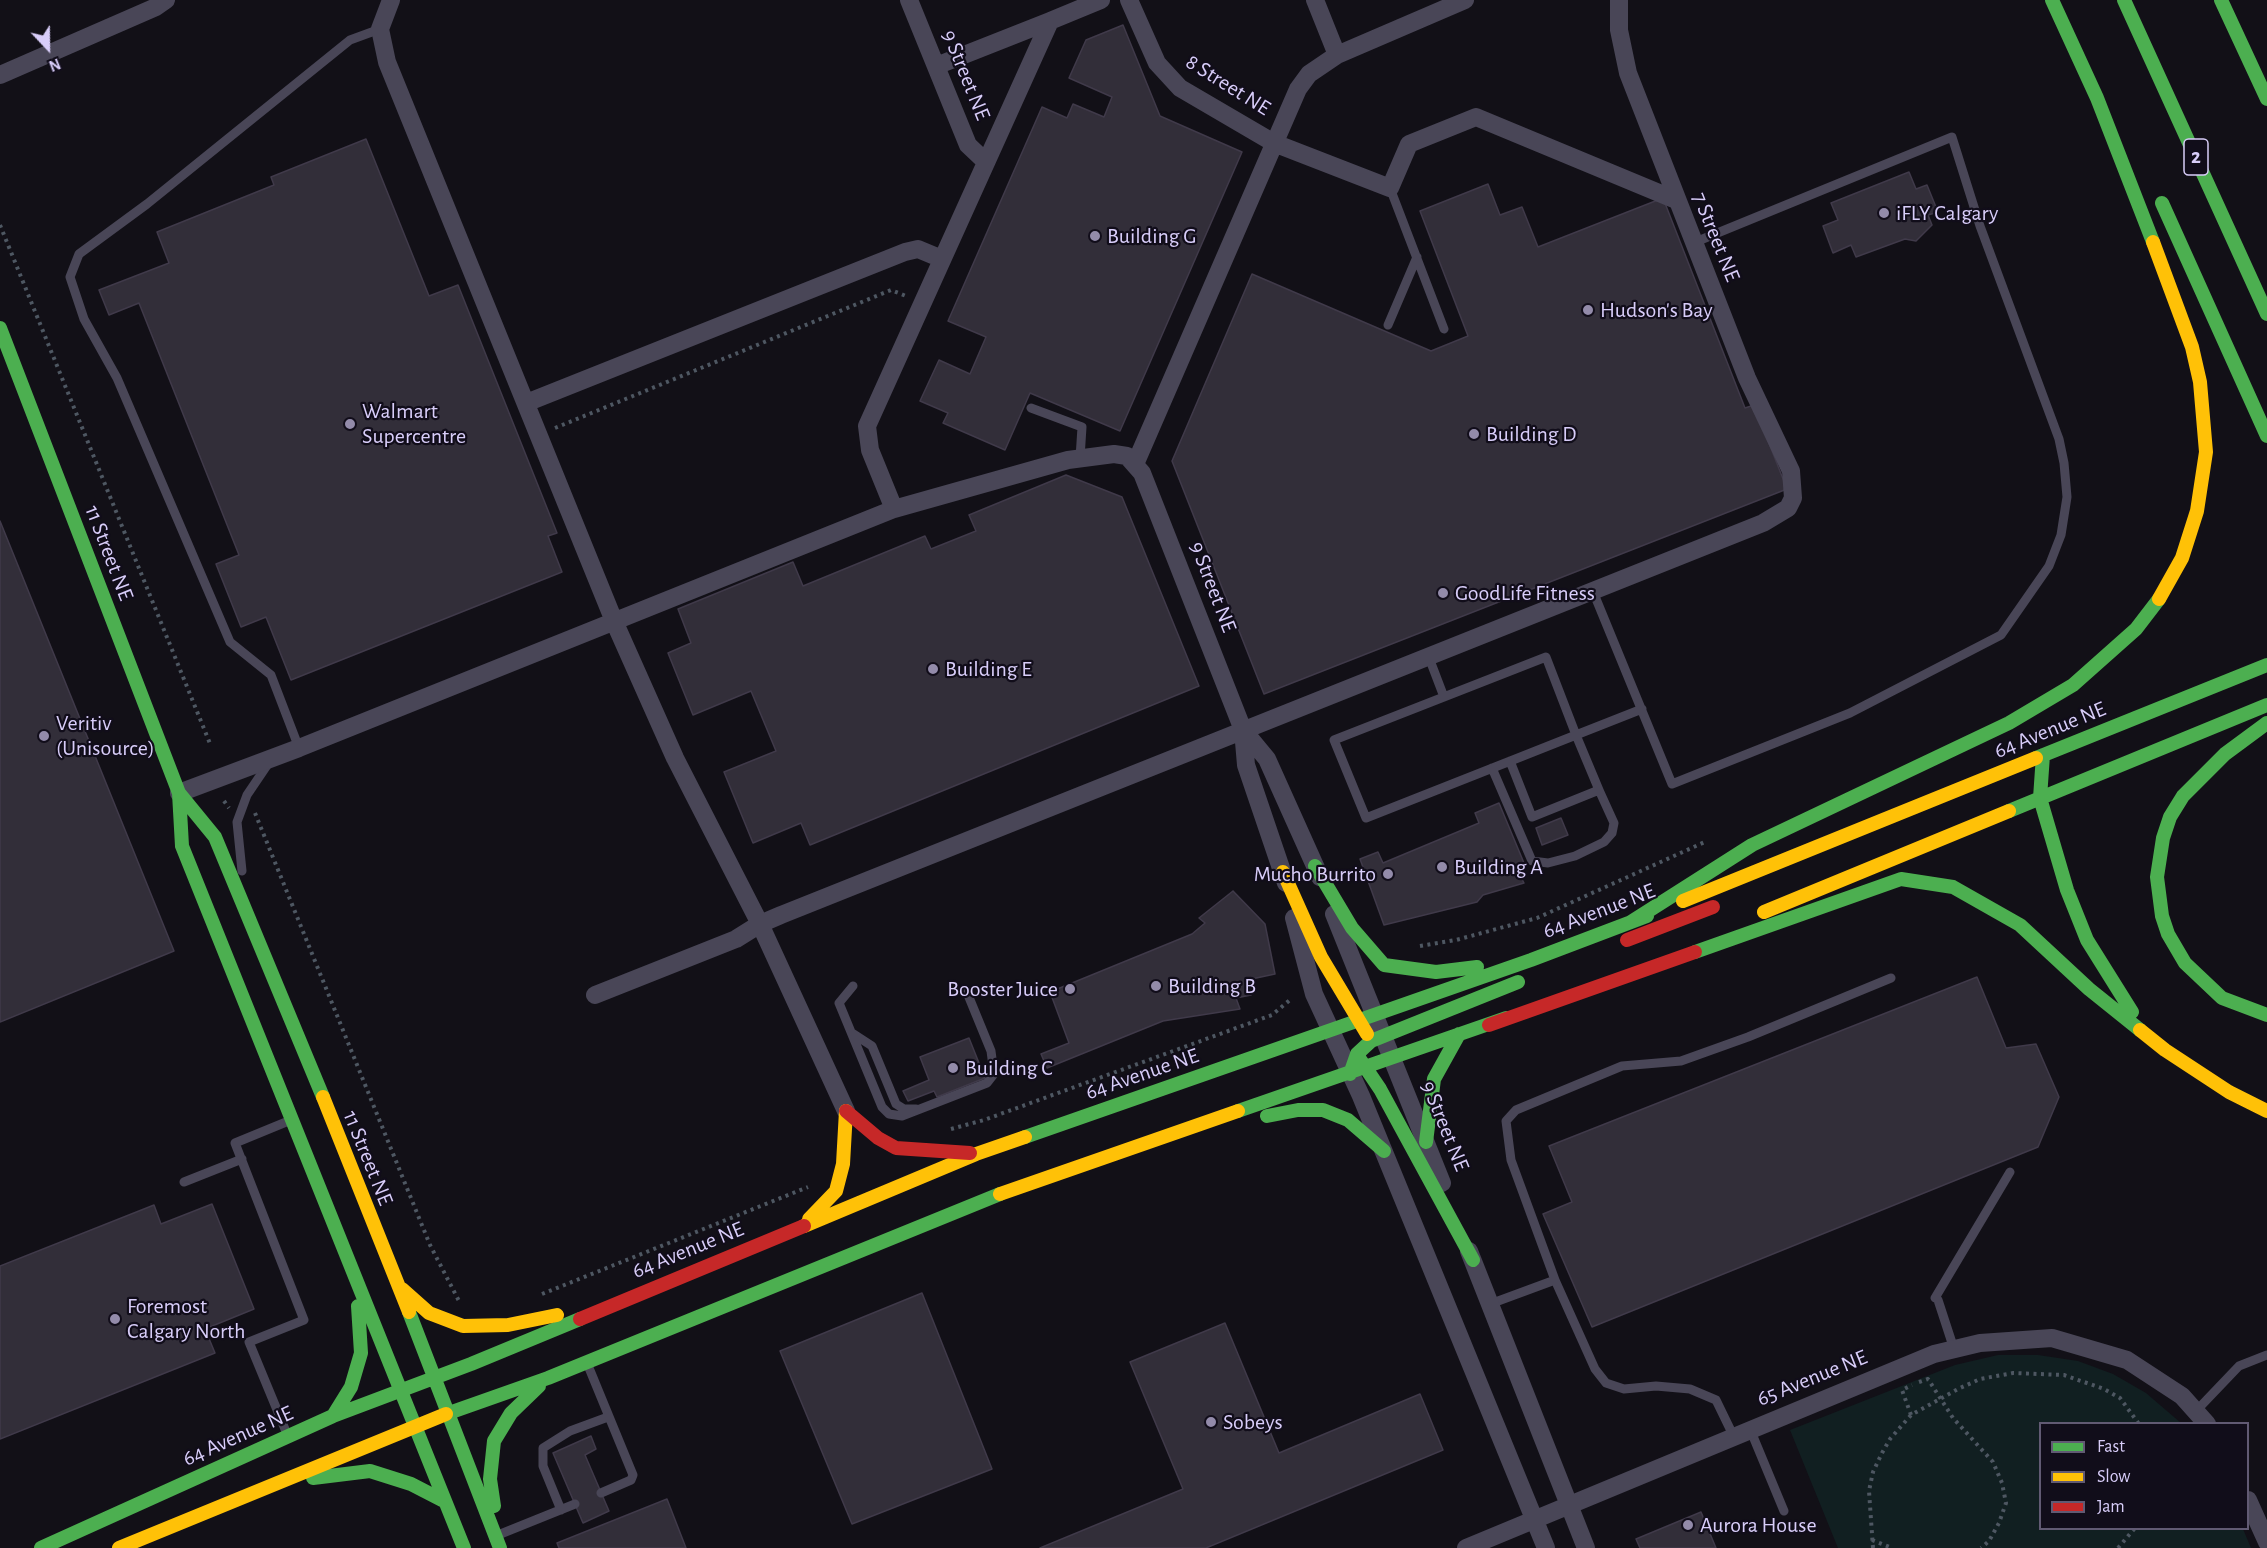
<!DOCTYPE html>
<html>
<head>
<meta charset="utf-8">
<style>
	body { margin:0 }
	#map { position:relative; width:2267px; height:1548px; overflow:hidden; background:#121017; font-family:"Alegreya Sans",sans-serif }
	canvas { display:block }
	.legend { position:absolute; left:2039px; top:1422px; width:210px; height:108px; box-sizing:border-box; background:#110d1a; border:2px solid #615a73; margin:0; padding:8px 10px; list-style:none; font-size:18px; color:#d8cdf9 }
	.legend li { display:flex; align-items:center; gap:12px; height:30px }
	.legend b { width:30px; border:2px solid #615a73 }
	.north { position:absolute; left:18px; top:18px; width:60px; height:60px; -webkit-text-stroke:4px #110d1a; paint-order:stroke; rotate:158deg; font-size:16px; font-weight:700; line-height:24px; text-align:center; color:#d8cdf9 }
	.north::after { content:''; display:block; margin:auto; width:21px; height:27px; background:#d8cdf9; clip-path:polygon(50% 0,100% 100%,50% 72%,0 100%) }
</style>
</head>
<body>
<div id="map">
<canvas width="2267" height="1548"></canvas>
<ul class="legend">
<li><b style="height:8px;background:#4caf50"></b>Fast</li>
<li><b style="height:8px;background:#ffc107"></b>Slow</li>
<li><b style="height:8px;background:#c62828"></b>Jam</li>
</ul>
<div class="north">N</div>
</div>
<script>
const c = document.querySelector('canvas').getContext('2d');
c.lineJoin = 'round';
function fillPath(path, color) { c.fillStyle = color; c.fill(path, 'evenodd'); }
const shape = rows => new Path2D(rows.map(r => 'M' + r).join(''));
function trace(path, color, width, dash) { c.strokeStyle = color; c.lineWidth = width; c.lineCap = dash ? 'butt' : 'round'; c.setLineDash(dash || []); c.stroke(path); }
function write(font, color, halo, rows, align = 'center') {
  c.font = font + ' "Alegreya Sans",sans-serif'; c.lineWidth = 4.5; c.setLineDash([]); c.textBaseline = 'middle'; c.strokeStyle = halo; c.fillStyle = color; for (const [text, x, y, turn = 0] of rows) {
    c.save(); c.translate(x, y); c.rotate((+turn || 0) * Math.PI / 180); c.textAlign = isNaN(turn) ? turn : align; if (halo) c.strokeText(text, 0, 0); c.fillText(text, 0, 0); c.restore();
  }
}
fillPath(shape([
	[1998,1355,2038,1355,2078,1361,2113,1374,2146,1393,2181,1423,2040,1424,2040,1528,2243,1529,2251,1548,1838,1548,1790,1430,1955,1365]
]), '#111f21');
const building = shape([
	[1123,25,1160,116,1242,152,1120,431,1030,393,1005,450,943,423,948,413,920,401,939,360,970,374,986,337,948,321,1042,107,1067,118,1073,104,1104,117,1112,97,1069,78,1086,40,1123,25],
	[366,139,429,296,458,285,557,533,548,536,562,572,291,680,266,617,241,627,216,564,239,555,139,303,109,315,99,290,169,263,157,232,274,185,271,177,366,139],
	[1909,172,1916,189,1927,185,1938,212,1928,215,1932,225,1916,241,1905,239,1856,257,1851,245,1833,253,1823,226,1838,220,1831,203,1909,172],
	[1488,184,1500,215,1522,207,1538,247,1663,198,1745,408,1754,405,1787,489,1264,694,1172,461,1252,274,1431,351,1468,336,1420,211,1488,184],
	[1066,475,1122,497,1199,686,810,845,801,823,753,843,724,772,776,751,751,691,693,715,668,653,691,643,678,609,793,562,803,586,925,536,931,549,976,531,969,515,1066,475],
	[0,521,174,951,0,1022,0,521],
	[1499,803,1524,863,1517,870,1524,883,1483,895,1477,902,1384,925,1360,859,1378,852,1383,863,1479,823,1475,813,1499,803],
	[1561,818,1568,835,1542,845,1536,828,1561,818],
	[1233,891,1265,924,1275,974,1247,980,1251,995,1236,998,1240,1009,1163,1021,1047,1068,1041,1054,1069,1043,1050,992,1192,934,1205,923,1199,918,1233,891],
	[1977,977,2006,1048,2036,1044,2059,1097,2038,1147,1592,1327,1543,1214,1572,1202,1549,1146,1977,977],
	[969,1038,985,1078,937,1097,934,1091,908,1101,903,1091,929,1080,920,1057,969,1038],
	[212,1204,254,1309,205,1329,215,1353,0,1439,0,1266,154,1205,161,1224,212,1204],
	[922,1293,992,1469,852,1524,780,1351,922,1293],
	[1225,1323,1279,1453,1420,1394,1443,1450,1206,1548,1040,1548,1183,1489,1130,1362,1225,1323],
	[591,1436,596,1449,585,1455,609,1511,583,1523,553,1453,591,1436],
	[667,1499,686,1548,559,1548,557,1543,667,1499],
	[1701,1512,1716,1548,1640,1548,1636,1539,1701,1512]
]);
fillPath(building, '#322e39');
trace(building, '#403a4a', 1.5);
trace(shape([
	[0,225,211,746],
	[555,428,891,290,906,296],
	[224,801,229,808],
	[255,813,430,1245,459,1301],
	[1420,946,1456,940,1537,918,1707,841],
	[951,1129,984,1120,1272,1015,1291,999],
	[542,1294,808,1187],
	[1919,1382,1928,1379,1953,1418,1993,1462,2002,1483,2006,1503,1999,1523,1989,1541,1981,1548],
	[1911,1415,1902,1390,1912,1385],
	[1872,1540,1892,1548],
	[1873,1548,1869,1491,1873,1472,1882,1453,1890,1439,1911,1415,1958,1389,1980,1379,2013,1373,2064,1375,2104,1389,2120,1398,2139,1424],
	[2118,1548,2135,1528]
]), '#4e5762', 4, [3, 4.5]);
trace(shape([
	[1390,188,1444,329],
	[1388,325,1417,257],
	[1031,408,1082,427,1080,458],
	[1592,589,1672,784,1850,713,2001,635,2049,566,2061,535,2067,497,2064,463,2059,439,1980,226,1952,137,1693,243],
	[1428,655,1444,697],
	[299,748,271,675,230,642,117,378,84,319,70,277,79,254,147,204,350,40,380,29],
	[1510,761,1532,817,1599,790,1576,735,1546,657,1334,740,1366,818,1523,756,1576,735,1642,709],
	[1492,768,1532,861,1548,863,1575,856,1604,842,1612,833,1614,823,1599,790],
	[242,871,237,822,247,795,270,761],
	[853,986,839,1003,882,1107,889,1114,902,1116,987,1083,994,1074,991,1051,966,990],
	[852,1033,872,1046,896,1104,904,1109,916,1109],
	[184,1182,242,1159],
	[1555,1280,1595,1369,1606,1383,1624,1389,1656,1386,1690,1389,1716,1400,1733,1435],
	[1935,1298,2010,1172],
	[1938,1300,1954,1349],
	[1490,1304,1555,1280,1511,1160,1506,1121,1516,1110,1622,1066,1681,1061,1748,1037,1891,978],
	[587,1363,633,1475,631,1480,601,1493],
	[2197,1410,2239,1366,2267,1355],
	[1750,1429,1784,1511],
	[287,1434,249,1342,304,1320,235,1143,291,1120],
	[561,1510,543,1466,543,1448,570,1431,608,1417],
	[498,1535,575,1504]
]), '#494657', 9);
trace(shape([
	[391,0,380,29,387,62,614,621,675,758,760,924,846,1111],
	[909,0,968,145,986,162],
	[1129,0,1157,63,1180,88,1274,143,1390,188,1409,144,1476,117,1676,200],
	[1315,0,1337,55],
	[936,66,1050,21],
	[0,75,156,7,166,0],
	[526,403,905,252,918,249,942,259],
	[1136,462,1298,89,1309,74,1337,55,1465,0],
	[894,509,870,450,867,426,1050,21,1101,0],
	[1243,730,1267,759,1320,877],
	[179,793,299,748,894,509,1068,460,1114,454,1127,456,1142,473,1243,730,1246,765,1286,883],
	[1334,914,1442,1183],
	[1294,918,1314,994,1361,1096,1546,1548],
	[595,995,736,939,760,924,781,915,1763,523,1788,508,1793,498,1791,471,1747,378,1628,73,1619,30,1619,0],
	[1469,1251,1586,1548],
	[2248,1500,2267,1542],
	[1466,1548,1934,1354,1980,1343,2052,1338,2127,1360,2182,1396,2207,1424]
]), '#494657', 18);
trace(shape([
	[2052,0,2097,98,2153,242],
	[2124,0,2267,314],
	[2221,0,2267,99],
	[2162,203,2267,436],
	[0,328,179,793,215,837,323,1097],
	[2267,723,2225,754,2183,796,2170,817,2163,838,2157,877,2162,916,2168,934,2185,963,2222,998,2267,1015],
	[2043,755,2040,798,2067,890,2087,940,2132,1012],
	[2036,758,2267,665],
	[179,793,182,846,464,1548],
	[2009,811,2267,705],
	[1315,866,1352,928,1384,965,1436,972,1477,967],
	[1631,922,1752,845,2009,723,2073,685,2136,629,2159,599],
	[1695,952,1901,879,1953,887,2020,925,2089,989,2140,1030],
	[1357,1055,1380,1089,1473,1260],
	[1350,1074,1357,1054,1371,1041,1518,982],
	[1238,1111,1506,1018],
	[1267,1116,1298,1110,1323,1110,1348,1120,1384,1151],
	[1025,1137,1531,960,1647,916],
	[1426,1142,1434,1079,1459,1034],
	[409,1312,500,1548],
	[446,1414,548,1378,1000,1194],
	[333,1416,351,1387,361,1353,358,1306],
	[313,1478,370,1471,411,1484,444,1501],
	[494,1506,490,1479,494,1441,511,1413,539,1386],
	[41,1548,333,1416,471,1364,580,1319]
]), '#4caf50', 14);
trace(shape([
	[2153,242,2192,347,2200,382,2206,452,2197,511,2182,558,2159,599],
	[1283,872,1321,957,1367,1034],
	[1683,901,2036,758],
	[1764,912,2009,811],
	[2140,1030,2165,1050,2229,1092,2267,1111],
	[323,1097,409,1312],
	[1000,1194,1238,1111],
	[809,1219,836,1191,843,1164,846,1111],
	[804,1226,976,1154,1025,1137],
	[402,1289,429,1313,463,1326,508,1325,557,1315],
	[119,1548,446,1414]
]), '#ffc107', 14);
trace(shape([
	[1627,940,1713,907],
	[1489,1025,1695,952],
	[846,1111,878,1138,896,1148,970,1153],
	[580,1319,804,1226]
]), '#c62828', 14);
for (const [x, y, r, color] of [
	[1884,213,6,"#938baa"],
	[1095,236,6,"#938baa"],
	[1588,310,6,"#938baa"],
	[350,424,6,"#938baa"],
	[1474,434,6,"#938baa"],
	[1443,593,6,"#938baa"],
	[933,669,6,"#938baa"],
	[44,736,6,"#938baa"],
	[1442,867,6,"#938baa"],
	[1388,874,6,"#938baa"],
	[1156,986,6,"#938baa"],
	[1070,989,6,"#938baa"],
	[953,1068,6,"#938baa"],
	[115,1319,6,"#938baa"],
	[1211,1422,6,"#938baa"],
	[1688,1525,6,"#938baa"]
]) { const dot = new Path2D(); dot.arc(x, y, r, 0, 2 * Math.PI); c.fillStyle = color; c.fill(dot); trace(dot, '#110d1a', 2); }
for (const [x, y, w] of [
	[2196,157,24]
]) { const box = new Path2D(); box.roundRect(x - w / 2, y - 18, w, 36, 4.5); c.fillStyle = '#110d1a'; c.fill(box); trace(box, '#d8cdf9', 1.5); }
write('bold 21px', '#d8cdf9', null, [
	["2",2196,157]
]);
write('22px', '#d8cdf9', '#110d1a', [
	["9 Street NE",966,75,68],
	["8 Street NE",1228,85,32],
	["7 Street NE",1716,237,68],
	["11 Street NE",109,553,69],
	["9 Street NE",1213,587,69],
	["64 Avenue NE",2050,730,-22],
	["64 Avenue NE",1599,911,-21],
	["64 Avenue NE",1142,1074,-19],
	["9 Street NE",1445,1126,68],
	["11 Street NE",368,1158,68],
	["64 Avenue NE",688,1250,-22],
	["65 Avenue NE",1812,1378,-22],
	["64 Avenue NE",238,1436,-24]
]);
write('22px', '#d8cdf9', '#110d1a', [
	["iFLY Calgary",1896,213],
	["Building G",1107,236],
	["Hudson's Bay",1600,310],
	["Walmart",362,411],
	["Supercentre",362,436],
	["Building D",1486,434],
	["GoodLife Fitness",1455,593],
	["Building E",945,669],
	["Veritiv",56,723],
	["(Unisource)",56,748],
	["Building A",1454,867],
	["Mucho Burrito",1376,874,"right"],
	["Building B",1168,986],
	["Booster Juice",1058,989,"right"],
	["Building C",965,1068],
	["Foremost",127,1306],
	["Calgary North",127,1331],
	["Sobeys",1223,1422],
	["Aurora House",1700,1525]
], 'left');
</script>
</body>
</html>
